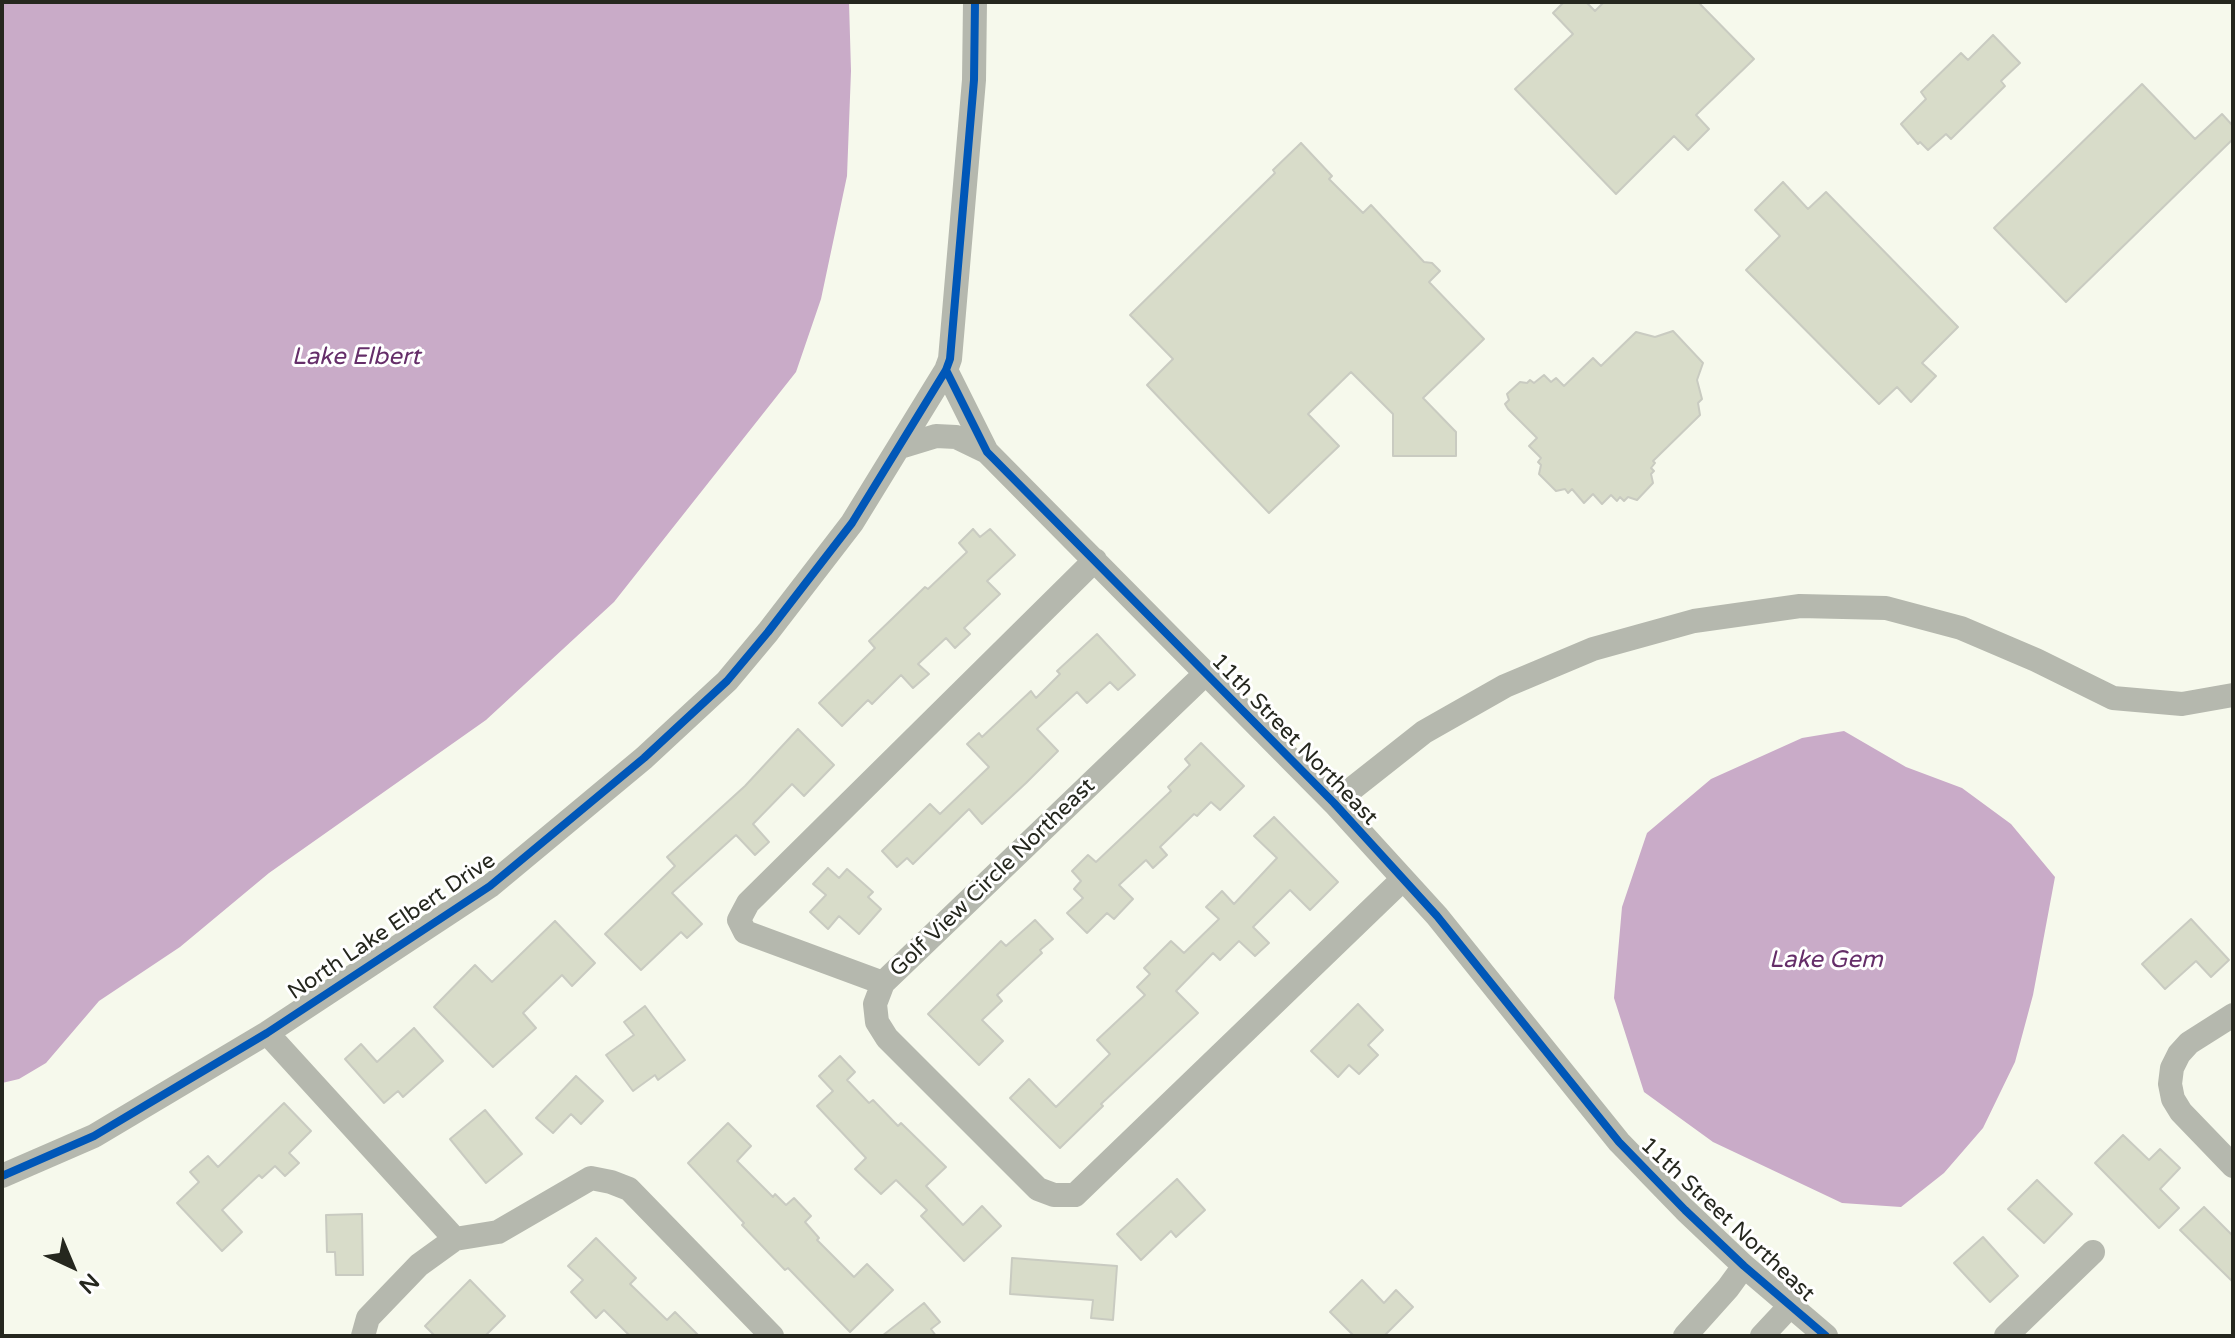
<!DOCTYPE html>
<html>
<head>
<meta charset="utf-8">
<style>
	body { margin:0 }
	#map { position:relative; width:2235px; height:1338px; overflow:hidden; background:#f6f9ec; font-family:"Varela Round",sans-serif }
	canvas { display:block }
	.frame { position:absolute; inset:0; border:4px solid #25271e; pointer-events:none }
	.north { position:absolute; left:32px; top:1226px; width:80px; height:80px; -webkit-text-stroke:6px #fff; paint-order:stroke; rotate:136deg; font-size:22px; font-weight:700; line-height:32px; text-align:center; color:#25271e }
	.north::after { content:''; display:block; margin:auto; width:28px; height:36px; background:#25271e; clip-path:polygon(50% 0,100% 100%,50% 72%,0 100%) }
</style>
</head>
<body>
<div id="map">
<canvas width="2235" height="1338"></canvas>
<div class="frame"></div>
<div class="north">N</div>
</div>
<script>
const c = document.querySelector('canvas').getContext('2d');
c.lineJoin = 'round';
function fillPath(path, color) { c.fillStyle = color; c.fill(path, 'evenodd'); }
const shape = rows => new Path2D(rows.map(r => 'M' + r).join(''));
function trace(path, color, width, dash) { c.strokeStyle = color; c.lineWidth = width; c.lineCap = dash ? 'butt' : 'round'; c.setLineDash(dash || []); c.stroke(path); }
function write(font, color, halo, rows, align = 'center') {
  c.font = font + ' "Varela Round",sans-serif'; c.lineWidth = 6; c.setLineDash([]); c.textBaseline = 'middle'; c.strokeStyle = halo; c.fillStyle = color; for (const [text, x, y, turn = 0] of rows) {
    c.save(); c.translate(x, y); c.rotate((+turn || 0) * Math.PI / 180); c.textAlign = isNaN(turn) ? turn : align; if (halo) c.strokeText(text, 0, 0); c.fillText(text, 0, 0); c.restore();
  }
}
fillPath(shape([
	[2,2,849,2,851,71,847,176,821,299,796,372,614,602,486,720,269,873,180,947,99,1001,46,1063,19,1079,2,1083],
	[1844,731,1906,767,1962,788,2011,824,2055,877,2033,995,2015,1062,1983,1128,1944,1173,1901,1207,1842,1203,1713,1142,1644,1092,1614,998,1622,907,1647,833,1711,779,1802,738]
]), '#c9abc8');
const building = shape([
	[1564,2,1586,2,1595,11,1604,2,1698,2,1754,59,1696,115,1709,129,1688,150,1674,136,1616,194,1515,89,1573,34,1553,13,1564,2],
	[1993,35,2020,63,2001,81,2005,86,1951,139,1946,134,1928,150,1920,142,1918,144,1901,124,1926,99,1921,92,1961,53,1968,60,1993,35],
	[2142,84,2195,139,2222,114,2233,126,2233,139,2066,302,1994,228,2142,84],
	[1301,143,1332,176,1329,179,1363,213,1371,205,1424,262,1432,263,1440,271,1429,282,1484,339,1423,398,1456,432,1456,456,1393,456,1393,414,1351,372,1308,414,1339,446,1269,513,1147,385,1173,359,1130,315,1275,173,1273,170,1301,143],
	[1783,182,1808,209,1826,192,1958,327,1922,363,1936,376,1911,402,1897,387,1879,404,1746,270,1780,236,1755,210,1783,182],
	[1673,331,1703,363,1697,380,1702,399,1698,403,1700,415,1653,461,1655,463,1651,468,1654,471,1651,474,1653,483,1637,500,1628,497,1624,501,1620,497,1617,501,1611,495,1602,504,1593,494,1584,503,1572,489,1568,493,1565,489,1556,491,1539,474,1541,465,1538,462,1541,458,1529,446,1537,438,1508,409,1505,404,1509,400,1507,394,1520,382,1527,383,1530,380,1534,383,1544,375,1551,382,1556,378,1564,386,1593,358,1601,366,1636,332,1655,337,1673,331],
	[973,529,980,537,990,529,1015,555,987,581,1000,594,964,628,970,634,955,648,946,638,918,664,929,674,913,688,901,675,872,704,868,700,842,726,819,703,875,648,869,641,925,587,928,589,967,552,959,543,973,529],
	[1097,634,1135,675,1118,690,1110,682,1087,703,1077,692,1037,729,1058,751,1026,783,982,824,969,809,913,864,907,858,897,867,882,851,930,804,940,814,989,767,967,744,979,733,982,737,1031,691,1036,698,1060,674,1057,671,1097,634],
	[798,729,834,765,804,796,792,784,753,824,769,842,755,855,736,835,672,893,702,924,687,938,681,932,641,970,605,934,675,866,667,857,745,786,798,729],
	[1201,743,1244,786,1220,810,1211,802,1197,816,1194,814,1160,847,1167,855,1153,868,1146,860,1119,885,1133,899,1114,919,1107,913,1087,933,1067,913,1083,898,1074,889,1081,881,1072,871,1088,855,1096,862,1171,791,1168,787,1190,765,1185,759,1201,743],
	[1274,817,1338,882,1310,910,1290,890,1253,927,1269,943,1255,956,1239,941,1220,960,1213,953,1176,991,1198,1013,1101,1104,1103,1106,1060,1148,1010,1098,1029,1079,1056,1107,1110,1054,1097,1040,1145,995,1137,987,1150,974,1144,968,1171,941,1184,953,1219,919,1206,907,1222,891,1234,904,1277,858,1254,836,1274,817],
	[828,868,839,878,847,869,873,892,868,897,881,909,859,934,839,916,828,929,810,912,826,895,813,884,828,868],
	[2191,919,2229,960,2211,977,2196,961,2165,989,2142,964,2191,919],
	[1035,920,1053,939,1040,950,1042,953,997,995,1002,1001,982,1020,1003,1041,979,1065,928,1014,1001,941,1006,946,1035,920],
	[555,921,595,963,572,986,562,975,523,1013,536,1028,493,1067,434,1007,475,965,492,982,555,921],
	[1358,1004,1383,1030,1368,1045,1378,1055,1359,1074,1349,1065,1338,1077,1311,1051,1358,1004],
	[645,1006,685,1060,658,1080,655,1075,633,1091,606,1055,634,1035,624,1022,645,1006],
	[414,1028,443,1061,403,1097,398,1091,384,1103,345,1059,361,1044,377,1062,414,1028],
	[840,1056,855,1072,847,1080,869,1103,873,1100,898,1126,901,1123,946,1167,926,1186,963,1225,982,1206,1001,1226,964,1261,921,1216,927,1210,896,1180,881,1194,855,1169,866,1158,817,1106,833,1091,819,1076,840,1056],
	[576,1076,603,1101,581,1124,571,1114,553,1133,536,1118,576,1076],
	[284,1103,311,1131,289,1153,299,1163,285,1176,275,1166,262,1178,259,1175,222,1210,242,1232,222,1251,177,1203,199,1182,190,1172,208,1156,218,1167,284,1103],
	[485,1110,522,1154,486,1183,450,1139,485,1110],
	[728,1123,751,1146,737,1161,773,1197,775,1194,786,1205,794,1198,811,1216,805,1222,819,1238,817,1240,854,1277,867,1264,893,1290,850,1332,788,1268,785,1270,742,1225,744,1223,688,1163,728,1123],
	[2123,1135,2149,1160,2160,1149,2180,1168,2160,1189,2179,1208,2159,1228,2095,1163,2123,1135],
	[1177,1179,1205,1210,1176,1237,1171,1231,1141,1260,1117,1234,1177,1179],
	[2037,1180,2072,1214,2044,1243,2008,1209,2037,1180],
	[2204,1207,2233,1236,2233,1282,2180,1230,2204,1207],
	[362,1214,363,1275,336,1275,335,1252,327,1252,326,1215,362,1214],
	[1983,1237,2018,1276,1990,1302,1954,1263,1983,1237],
	[596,1238,636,1278,630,1284,667,1320,675,1312,699,1336,630,1336,604,1310,596,1318,571,1292,583,1280,568,1266,596,1238],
	[1012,1258,1117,1266,1113,1320,1091,1318,1093,1300,1010,1294,1012,1258],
	[470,1280,505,1316,485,1336,435,1336,425,1326,470,1280],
	[1362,1280,1384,1303,1396,1290,1413,1307,1384,1336,1354,1336,1330,1312,1362,1280],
	[924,1303,940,1322,931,1329,936,1336,882,1336,924,1303]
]);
fillPath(building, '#d8dcc9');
trace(building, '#c9cbc1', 2);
trace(shape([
	[946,370,987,452,1334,803,1437,916,1619,1142,1685,1210,1744,1266,1826,1336],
	[900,447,936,436,956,437,987,452],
	[1205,674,883,983,875,1004,877,1022,887,1038,1038,1189,1054,1195,1075,1195,1402,880],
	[1334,803,1424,732,1505,686,1593,649,1694,621,1800,606,1886,608,1961,628,2036,660,2113,698,2182,704,2233,695],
	[883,983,745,932,739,920,748,903,1095,560],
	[2233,1015,2189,1043,2179,1054,2172,1068,2170,1084,2173,1099,2181,1112,2233,1166],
	[267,1033,455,1239],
	[2,1176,94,1136,267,1033,490,886,644,758,727,681,768,632,852,523,946,370,950,359,974,80,975,2],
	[363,1336,368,1318,419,1265,455,1239,498,1232,591,1178,611,1182,629,1189,772,1336],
	[1685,1336,1728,1288,1744,1266],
	[1762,1336,1790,1306],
	[2006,1336,2093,1252]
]), '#b5b8ae', 24);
trace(shape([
	[946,370,987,452,1334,803,1437,916,1619,1142,1685,1210,1744,1266,1826,1336],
	[2,1176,94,1136,267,1033,490,886,644,758,727,681,768,632,852,523,946,370,950,359,974,80,975,2]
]), '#0057b8', 8);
write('22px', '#25271e', '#fff', [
	["11th Street Northeast",1294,740,46],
	["Golf View Circle Northeast",993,878,-44],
	["North Lake Elbert Drive",392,927,-34],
	["11th Street Northeast",1727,1220,43]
]);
write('italic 24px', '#652e69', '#fff', [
	["Lake Elbert",356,358],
	["Lake Gem",1826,961]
]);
</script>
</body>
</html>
